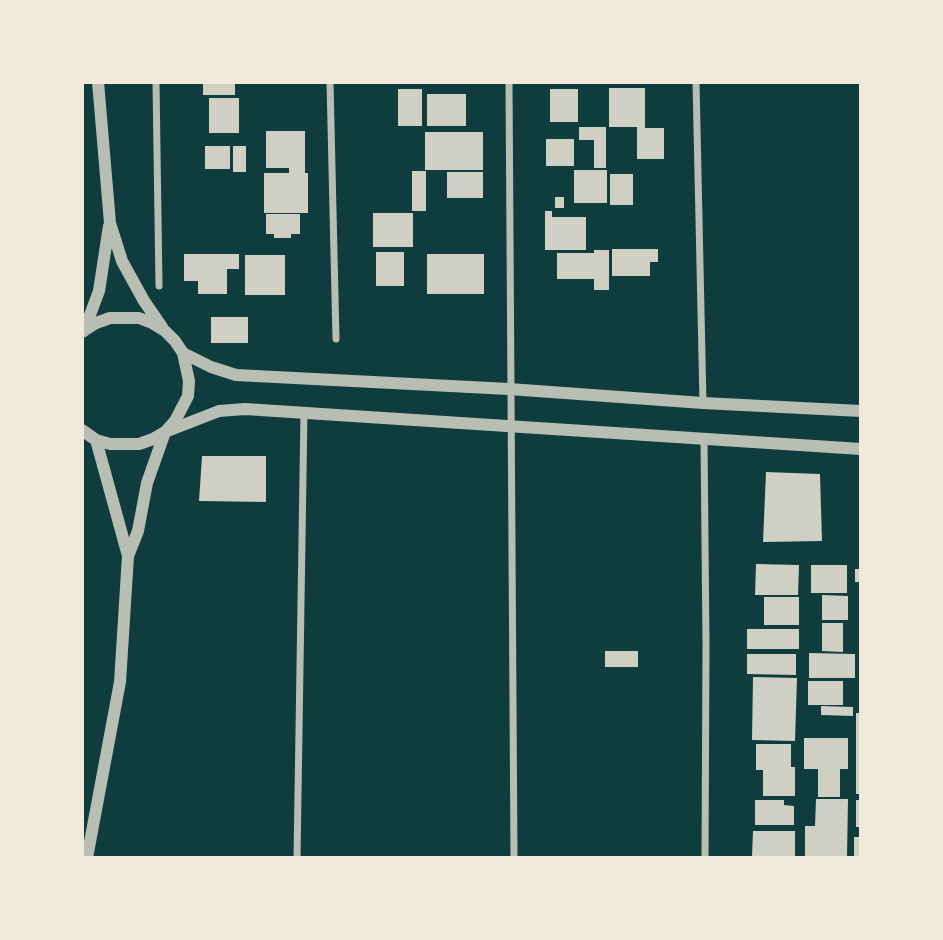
<!DOCTYPE html>
<html>
<head>
<meta charset="utf-8">
<style>
	body { margin:0 }
	#map { position:relative; width:943px; height:940px; overflow:hidden; background:#0f3d3e; font-family:"Roboto Serif",serif }
	canvas { display:block }
	.frame { position:absolute; inset:0; border:84px solid #f1e9da; pointer-events:none }
</style>
</head>
<body>
<div id="map">
<canvas width="943" height="940"></canvas>
<div class="frame"></div>
</div>
<script>
const c = document.querySelector('canvas').getContext('2d');
c.lineJoin = 'round';
function fillPath(path, color) { c.fillStyle = color; c.fill(path, 'evenodd'); }
const shape = rows => new Path2D(rows.map(r => 'M' + r).join(''));
function trace(path, color, width, dash) { c.strokeStyle = color; c.lineWidth = width; c.lineCap = dash ? 'butt' : 'round'; c.setLineDash(dash || []); c.stroke(path); }
fillPath(shape([
	[203,82,235,82,235,95,203,95],
	[609,88,645,88,645,128,664,128,664,159,637,159,637,127,609,127],
	[398,89,422,89,422,126,398,126],
	[550,89,578,89,578,122,550,122],
	[427,94,466,94,466,126,427,126],
	[209,98,239,98,239,133,209,133],
	[579,127,606,127,606,168,594,168,594,140,579,140],
	[266,131,305,131,305,173,308,173,308,213,264,213,264,173,289,173,289,168,266,168],
	[425,132,483,132,483,170,425,170],
	[546,139,574,139,574,166,546,166],
	[205,146,230,146,230,169,205,169],
	[233,146,246,146,246,172,233,172],
	[574,170,607,170,607,203,574,203],
	[412,171,426,171,426,211,412,211],
	[447,172,483,172,483,198,447,198],
	[610,174,633,174,633,205,610,205],
	[555,197,564,197,564,208,555,208],
	[545,211,552,211,552,217,586,217,586,250,545,250],
	[373,213,413,213,413,247,373,247],
	[266,214,300,214,300,234,291,234,291,238,274,238,274,234,266,234],
	[612,249,658,249,658,262,650,262,650,276,612,276],
	[594,250,609,250,609,290,594,290,594,279,557,279,557,253,594,253],
	[376,252,404,252,404,286,376,286],
	[184,254,239,254,239,269,227,269,227,294,198,294,198,281,184,281],
	[427,254,484,254,484,294,427,294],
	[245,255,285,255,285,295,245,295],
	[211,317,248,317,248,343,211,343],
	[202,456,266,456,266,502,199,501],
	[766,472,820,474,822,541,763,542],
	[756,564,799,565,798,595,755,595],
	[811,565,847,565,847,593,811,593],
	[855,569,861,569,861,582,855,582],
	[822,595,848,596,848,620,822,620],
	[764,597,799,597,799,625,764,625],
	[822,623,843,623,843,652,822,651],
	[747,629,799,629,799,649,747,649],
	[605,651,638,651,638,667,605,667],
	[809,653,855,654,855,678,809,678],
	[747,654,796,654,796,675,747,674],
	[753,677,797,678,795,741,752,740],
	[808,681,843,681,843,705,808,705],
	[821,706,853,707,853,716,821,715],
	[856,713,861,713,861,794,856,794],
	[804,738,848,738,848,769,840,769,840,797,818,797,818,769,804,769],
	[756,744,791,744,791,767,795,767,795,796,763,796,763,770,756,770],
	[816,799,848,799,847,858,805,857,805,826,815,826],
	[755,800,784,800,784,805,794,806,794,825,755,825],
	[856,800,861,800,861,827,856,827],
	[753,831,795,831,795,857,752,856],
	[854,837,861,837,861,858,854,858]
]), '#cfcfc3');
trace(shape([
	[156,82,159,286],
	[330,82,336,339],
	[509,82,514,858],
	[696,82,703,403],
	[704,439,706,645,705,858],
	[297,858,304,412]
]), '#b8beb3', 7);
trace(shape([
	[98,82,110,223,122,261,144,301,162,327],
	[84,331,99,291,109,226],
	[82,332,96,323,110,318,139,318,152,323,165,331,175,341,183,353,189,381,188,396,175,421,165,432,153,439,139,444,110,444,96,440,82,430],
	[183,353,211,367,236,375,509,389,703,403,861,411],
	[96,440,128,556],
	[87,858,120,682,128,556,138,531,147,483,165,432,219,411,245,409,861,449]
]), '#b8beb3', 12);
</script>
</body>
</html>
